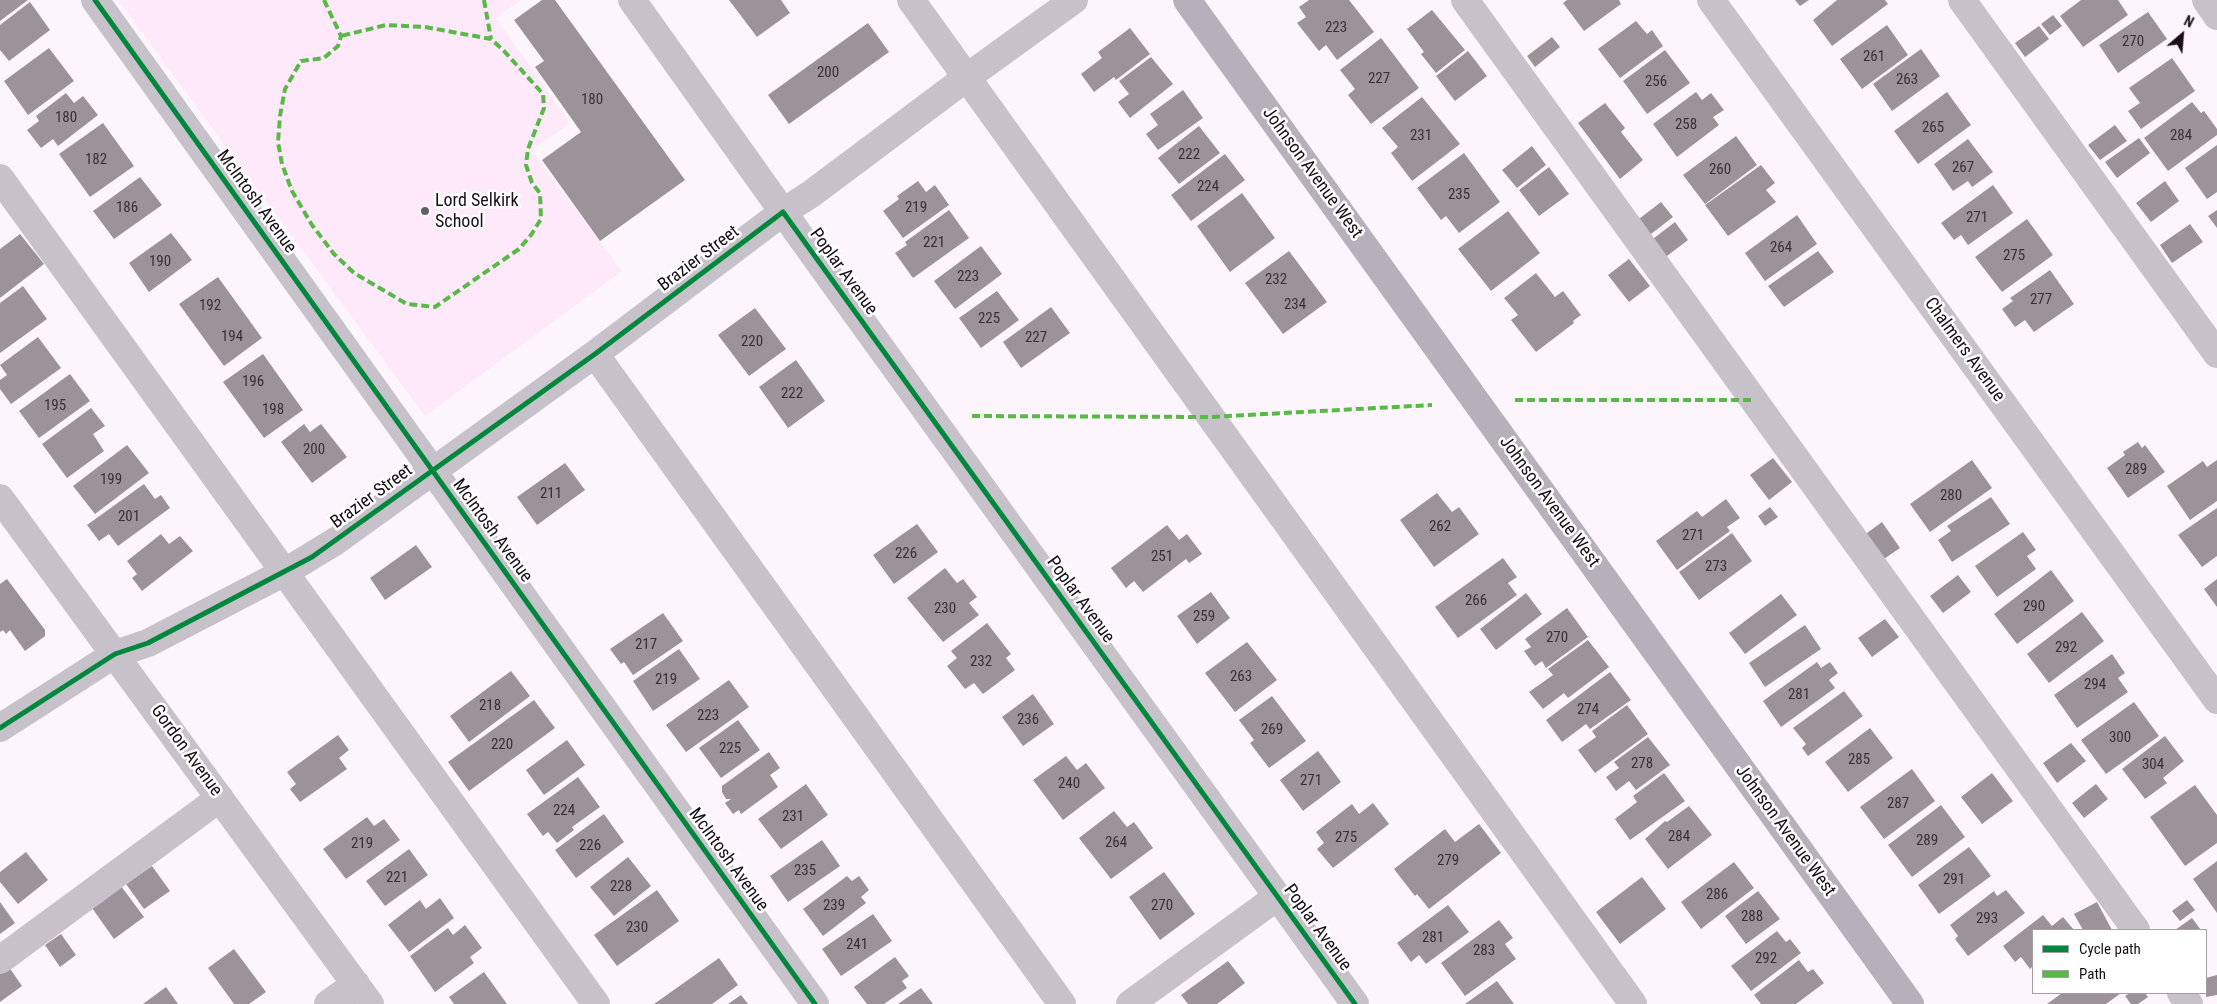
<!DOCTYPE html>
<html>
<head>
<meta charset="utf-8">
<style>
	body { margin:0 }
	#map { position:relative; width:2217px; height:1004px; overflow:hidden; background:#fcf5fb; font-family:"Roboto Condensed",sans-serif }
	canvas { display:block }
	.legend { position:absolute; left:2032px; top:929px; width:175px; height:65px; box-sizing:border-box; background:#fff; border:1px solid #a39fa2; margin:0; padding:6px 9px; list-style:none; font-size:15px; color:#180e16 }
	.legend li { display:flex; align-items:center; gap:10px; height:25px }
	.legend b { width:25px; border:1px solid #a39fa2 }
	.north { position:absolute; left:2157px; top:10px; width:50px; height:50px; -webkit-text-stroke:4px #fff; paint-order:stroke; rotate:27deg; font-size:14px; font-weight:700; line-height:20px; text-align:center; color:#180e16 }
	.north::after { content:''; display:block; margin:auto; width:18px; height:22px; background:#180e16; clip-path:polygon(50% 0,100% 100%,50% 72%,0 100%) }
</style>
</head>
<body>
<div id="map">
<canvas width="2217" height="1004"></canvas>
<ul class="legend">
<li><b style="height:6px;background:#00873e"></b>Cycle path</li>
<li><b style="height:6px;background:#58b947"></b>Path</li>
</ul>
<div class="north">N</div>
</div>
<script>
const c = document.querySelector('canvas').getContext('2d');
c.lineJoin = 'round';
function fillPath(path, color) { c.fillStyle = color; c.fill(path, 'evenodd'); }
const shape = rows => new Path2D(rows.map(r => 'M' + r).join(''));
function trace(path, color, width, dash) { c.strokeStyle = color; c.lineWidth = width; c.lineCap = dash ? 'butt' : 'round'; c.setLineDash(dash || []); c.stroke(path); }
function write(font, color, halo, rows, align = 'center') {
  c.font = font + ' "Roboto Condensed",sans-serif'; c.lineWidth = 5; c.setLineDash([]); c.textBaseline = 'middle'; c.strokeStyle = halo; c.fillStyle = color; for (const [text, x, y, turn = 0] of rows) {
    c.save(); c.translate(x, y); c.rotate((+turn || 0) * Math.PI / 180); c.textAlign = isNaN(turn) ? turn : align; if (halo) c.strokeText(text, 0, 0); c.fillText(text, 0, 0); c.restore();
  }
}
fillPath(shape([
	[118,0,521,0,496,18,570,124,531,150,622,271,425,416]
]), '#fde9f9');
fillPath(shape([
	[0,0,28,0,0,21],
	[542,0,555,0,685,180,600,241,542,160,581,132,535,67,544,61,514,20],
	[729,0,781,0,790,13,757,37],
	[1309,0,1349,0,1374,32,1337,60,1326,45,1319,51,1297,23,1306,17,1299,7],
	[1567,0,1619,0,1621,4,1584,31,1563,3],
	[1795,0,1809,0,1800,6],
	[1837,0,1885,0,1888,4,1832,46,1813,20],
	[2081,0,2118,0,2128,15,2083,47,2060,16],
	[30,2,50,30,9,61,0,50,0,25],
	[1432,10,1465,50,1436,73,1421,54,1424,52,1407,29],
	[2148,12,2167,39,2118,73,2099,45],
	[2053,15,2062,26,2050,35,2041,24],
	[1636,21,1647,34,1652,30,1663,46,1620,78,1598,49],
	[868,23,889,52,789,124,768,95],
	[1887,25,1908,55,1862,89,1840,59],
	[2039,26,2049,39,2025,57,2015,43],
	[1130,28,1150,54,1116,80,1114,77,1094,92,1081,74,1102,58,1098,52],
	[1552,37,1560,47,1535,67,1527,56],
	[1381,38,1419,88,1371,124,1348,95,1355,89,1340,70],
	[49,48,74,81,28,115,4,81],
	[1921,49,1940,76,1892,111,1873,84],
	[1665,50,1690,83,1647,114,1623,81],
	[1468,51,1487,76,1455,101,1436,76],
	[1151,57,1173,84,1130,118,1118,102,1129,94,1119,81],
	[2172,58,2195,91,2141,129,2128,111,2140,103,2129,88],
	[1183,90,1203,118,1158,150,1146,134,1158,125,1150,114],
	[1696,92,1702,100,1711,93,1724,110,1713,117,1719,125,1677,157,1653,124],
	[1947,92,1971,125,1918,164,1894,131],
	[66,93,74,103,83,96,98,115,58,146,53,139,41,148,27,130,39,121,36,116],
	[1422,97,1460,144,1412,181,1391,153,1398,147,1382,128],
	[2192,102,2201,113,2204,111,2217,129,2217,135,2168,171,2144,138],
	[1605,103,1625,128,1621,132,1643,160,1620,179,1578,123],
	[103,123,134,166,90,197,59,154],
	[2115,125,2127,141,2100,160,2088,145],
	[1199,126,1220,153,1179,184,1158,158],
	[1736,136,1757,165,1705,204,1683,175],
	[2139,138,2150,153,2117,178,2105,162],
	[1968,139,1993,172,1972,187,1968,181,1953,191,1934,164],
	[2217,145,2217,192,2207,199,2185,168],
	[1532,146,1546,165,1517,188,1502,170],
	[1464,153,1500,202,1459,233,1446,216,1441,220,1417,188],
	[1225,154,1245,180,1191,221,1171,195],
	[1761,165,1775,183,1766,190,1776,202,1728,236,1705,205],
	[1549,167,1569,194,1539,216,1519,190],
	[140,177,162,205,114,239,93,211],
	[918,181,926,192,935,185,949,205,903,238,883,211,899,199,897,196],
	[2165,181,2179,201,2151,222,2136,203],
	[1993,185,2013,213,1968,245,1961,235,1954,240,1941,223],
	[1242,193,1275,238,1230,272,1197,226],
	[1661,202,1673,217,1647,237,1635,222],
	[949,210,969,238,913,278,895,253,907,245,905,242],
	[2217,210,2217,228,2208,216],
	[1508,211,1540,253,1491,291,1458,249],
	[1797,215,1817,244,1765,281,1745,253],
	[2027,219,2053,255,2002,292,1975,257],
	[1675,222,1688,240,1663,259,1649,242],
	[2190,224,2203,242,2172,263,2160,245],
	[171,233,192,260,149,292,129,263],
	[20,234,44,264,0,298,0,249],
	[981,246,1002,274,955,309,934,281],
	[1289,251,1327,302,1283,334,1245,283],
	[1818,251,1834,272,1784,307,1768,286],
	[1629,259,1650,286,1629,302,1608,275],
	[2050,270,2074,304,2034,332,2025,320,2015,327,2002,309,2013,301,2010,298],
	[1536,273,1555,297,1563,291,1581,315,1573,321,1574,323,1536,352,1511,320,1518,315,1504,298],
	[218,277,262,338,224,366,179,304],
	[23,286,47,319,0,353,0,303],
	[997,291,1019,320,981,348,959,318],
	[1051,307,1070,333,1021,368,1003,342],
	[755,308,786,349,749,376,718,335],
	[38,337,61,368,11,404,0,389,0,380,7,375,0,365],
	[263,354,303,410,264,438,223,382],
	[796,360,825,401,788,428,759,387],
	[70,374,90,401,39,438,19,411],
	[91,408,105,426,93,434,104,451,67,478,42,444],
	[304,424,310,432,321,424,347,457,312,483,281,442],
	[2138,442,2142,448,2145,445,2165,472,2128,498,2107,468,2125,455,2123,452],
	[127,445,149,473,95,514,73,486],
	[1773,458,1792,482,1769,500,1750,475],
	[1972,460,1992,488,1930,532,1910,504],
	[2217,460,2217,501,2190,520,2167,486,2203,461,2207,467],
	[565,463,585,490,537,525,517,497],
	[144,484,155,499,161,495,170,508,118,546,109,534,99,541,87,525],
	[1437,493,1452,512,1459,507,1479,534,1434,567,1400,520],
	[1991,497,2010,524,1952,562,1938,540,1951,531,1947,526],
	[1726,499,1740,518,1727,527,1730,531,1677,570,1656,541,1697,511,1702,517],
	[1770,507,1778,517,1765,526,1758,516],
	[2217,508,2217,556,2202,567,2178,535],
	[1882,522,1900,548,1881,561,1863,536],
	[917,524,938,552,894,584,873,555],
	[1167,525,1179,540,1187,534,1202,554,1189,563,1186,559,1143,592,1134,581,1126,588,1111,568],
	[2023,532,2036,550,2027,556,2036,569,1997,597,1975,566],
	[1732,533,1752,561,1699,600,1679,572],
	[161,534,169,544,180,536,193,551,142,591,132,578,137,574,127,561],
	[416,545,432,567,385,600,370,578],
	[1503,558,1517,577,1508,583,1517,595,1458,638,1435,607],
	[945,568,957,583,963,579,977,597,969,603,979,615,943,642,907,598],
	[2051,570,2074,601,2017,644,1994,614],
	[1958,575,1971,592,1943,613,1930,596],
	[7,579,45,630,45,636,25,651,10,630,6,634,3,630,0,632,0,584],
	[2217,579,2217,607,2204,589],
	[1211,592,1230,618,1197,644,1177,616],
	[1526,593,1542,614,1496,650,1480,629],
	[1781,594,1797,615,1745,654,1729,633],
	[1567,608,1588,637,1546,668,1542,661,1535,666,1524,651,1531,647,1525,639],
	[2082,612,2104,641,2049,683,2027,654],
	[663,613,683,641,633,675,624,662,621,664,610,649],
	[1885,619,1899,637,1872,657,1858,638],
	[987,623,1011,654,1006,658,1015,670,983,694,974,683,965,689,947,666,957,658,951,651],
	[1805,625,1821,649,1765,687,1749,663],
	[1588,640,1609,667,1568,698,1564,693,1543,709,1529,692,1553,675,1548,669],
	[1247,642,1277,680,1235,712,1205,673],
	[679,649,700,679,653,711,633,681],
	[2112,654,2125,673,2118,678,2128,692,2077,728,2054,695],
	[1817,662,1821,668,1830,662,1838,673,1829,680,1835,688,1781,727,1763,701],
	[511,671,530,696,469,742,450,716],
	[1610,672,1631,700,1590,729,1586,724,1562,742,1546,720],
	[729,680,749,707,686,752,666,725],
	[1844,691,1863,716,1808,756,1802,748,1806,744,1793,728],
	[1033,694,1054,724,1023,746,1002,717],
	[1272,696,1306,741,1269,768,1250,743,1254,740,1239,720],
	[534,700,555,728,469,791,448,762],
	[2134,702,2159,736,2106,774,2081,740],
	[1627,705,1648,734,1595,773,1578,750,1596,737,1592,731],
	[738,720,760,750,721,778,699,748],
	[1870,728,1893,758,1848,792,1825,762],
	[338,735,349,750,339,758,347,769,300,802,290,789,296,784,287,772],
	[2165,736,2184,761,2163,778,2167,783,2145,799,2122,769],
	[1648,737,1670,765,1636,790,1629,781,1616,791,1606,777,1619,768,1614,762],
	[567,740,585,765,544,795,526,770],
	[2071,743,2086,761,2057,783,2043,763],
	[1318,751,1341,782,1303,811,1280,780],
	[769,752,780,768,770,775,778,787,741,814,739,810,733,814,725,803,731,799,726,799,722,792,722,786],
	[1066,756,1077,770,1086,763,1105,788,1063,820,1033,780],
	[1912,769,1935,801,1884,839,1860,807],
	[1664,773,1685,801,1630,840,1615,819,1637,802,1633,796],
	[1992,773,2013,801,1982,824,1961,797],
	[578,777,600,807,572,827,574,830,557,843,548,832,543,836,527,814],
	[806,784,828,815,781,849,758,819],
	[2096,784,2108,799,2084,818,2072,803],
	[2195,785,2217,815,2217,843,2185,866,2150,817],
	[1373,803,1389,824,1333,868,1317,849,1324,843,1316,832,1352,804,1359,814],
	[1941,805,1965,837,1912,877,1888,845],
	[1689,806,1712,835,1668,869,1645,839,1665,821,1667,822],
	[1114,811,1127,827,1134,822,1153,848,1111,879,1079,838],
	[604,814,624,842,576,878,555,850],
	[367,817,374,826,384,819,400,840,346,879,323,849],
	[1479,824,1501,853,1429,909,1417,894,1415,896,1394,869,1445,829,1455,842],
	[822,840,840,866,788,902,770,876],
	[1969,847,1991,876,1939,914,1918,885],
	[409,849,428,875,385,906,366,881],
	[26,852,48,880,18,904,0,882,0,872],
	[628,857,651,886,614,916,590,887],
	[2217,861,2217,913,2193,879],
	[1734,862,1754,888,1701,929,1681,902],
	[152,866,170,891,144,909,126,884],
	[1164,872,1195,914,1160,940,1129,897],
	[847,876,852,881,859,876,869,890,861,897,866,903,823,936,803,909],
	[1642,877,1666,909,1620,944,1596,912],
	[121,886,144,917,114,939,92,908],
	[657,890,679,921,617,966,594,935],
	[2006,890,2025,913,1968,956,1955,939,1958,936,1950,925,1994,891,1997,896],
	[1758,891,1780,919,1746,944,1725,916],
	[440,898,454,918,409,952,388,925,420,900,426,909],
	[2187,900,2195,910,2180,921,2172,911],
	[0,902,15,923,0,934],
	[2097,902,2112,930,2083,930,2074,914],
	[1448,905,1469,932,1426,964,1419,955,1411,962,1397,943],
	[873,914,892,941,841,976,822,949],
	[2043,915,2052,926,2063,917,2074,930,2033,930,2033,966,2030,969,2021,957,2015,962,2003,946],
	[2192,918,2201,930,2175,930],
	[1499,920,1513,938,1505,944,1516,959,1465,996,1441,963],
	[465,925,482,948,470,957,474,963,435,992,410,956,448,928,453,935],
	[1777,931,1786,942,1790,939,1801,953,1751,991,1731,966],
	[61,934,76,955,60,967,45,945],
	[234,949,266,992,249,1004,234,1004,208,968],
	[895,957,909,976,902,981,907,988,884,1004,867,1004,854,987],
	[719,958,738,985,712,1004,654,1004],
	[1799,960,1808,972,1813,969,1824,983,1796,1004,1761,1004,1754,995],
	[1228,961,1245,983,1217,1004,1188,1004,1181,995],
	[9,967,22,986,0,1002,0,974],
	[484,972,507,1004,454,1004,449,997],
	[2217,975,2217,995,2206,997,2206,978],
	[1497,981,1514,1004,1465,1004],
	[166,987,178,1004,143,1004],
	[921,988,933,1004,898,1004],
	[2062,993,2121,993,2106,1004,2047,1004],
	[2130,993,2145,993,2148,997,2138,1004,2131,1004,2125,996],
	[741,995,748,1004,728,1004]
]), '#9c9398');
trace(shape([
	[95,0,815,1004],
	[632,0,813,254,1355,1004],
	[911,0,1633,1004],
	[1465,0,2136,930],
	[1711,0,2217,700],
	[1962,0,2217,354],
	[2206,0,2217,16],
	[0,178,596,1004],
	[595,354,1062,1004],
	[0,498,370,1004],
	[0,728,115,654,148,643,285,572,336,541,595,354,783,212,811,194,966,78,1074,0],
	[0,960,220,798],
	[2181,993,2189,1004],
	[328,1004,356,984],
	[1130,1004,1277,897]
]), '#c7c1ca', 28);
trace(shape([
	[1187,0,1910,1004]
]), '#b6b0ba', 28);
trace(shape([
	[324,0,341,36,338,46,324,58,301,61,285,89,280,116,278,142,282,164,292,191,312,225,334,254,354,273,407,304,435,307,519,249,531,235,541,219,540,193,532,183,526,165,528,149,544,108,543,94,504,51,491,39,425,27,386,25,341,36],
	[484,0,491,39],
	[1515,400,1753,400],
	[972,416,1210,417,1432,405]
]), '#58b947', 4, [8, 4]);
trace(shape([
	[95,0,815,1004],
	[0,728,115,654,148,643,312,557,595,354,783,212,1355,1004]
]), '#00873e', 5);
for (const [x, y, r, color] of [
	[425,211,5,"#685f66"]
]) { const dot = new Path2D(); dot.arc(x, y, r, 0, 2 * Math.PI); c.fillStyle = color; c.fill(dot); trace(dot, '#fff', 2); }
write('15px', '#392f36', null, [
	["223",1336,28],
	["270",2133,42],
	["261",1874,57],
	["200",828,73],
	["227",1379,79],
	["263",1907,80],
	["256",1656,82],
	["180",592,100],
	["180",66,118],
	["258",1686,125],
	["265",1933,128],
	["231",1421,136],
	["284",2181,136],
	["222",1189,155],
	["182",96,160],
	["267",1963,168],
	["260",1720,170],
	["224",1208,187],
	["235",1459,195],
	["186",127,208],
	["219",916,208],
	["271",1977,218],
	["221",934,243],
	["264",1781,248],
	["275",2014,256],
	["190",160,262],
	["223",968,277],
	["232",1276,280],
	["277",2041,300],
	["234",1295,305],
	["192",210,306],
	["225",989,319],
	["194",232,337],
	["227",1036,338],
	["220",752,342],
	["196",253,382],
	["222",792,394],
	["195",55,406],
	["198",273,410],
	["200",314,450],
	["289",2136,470],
	["199",111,480],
	["211",551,494],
	["280",1951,496],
	["201",129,517],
	["262",1440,527],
	["271",1693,536],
	["226",906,554],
	["251",1162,557],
	["273",1716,567],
	["266",1476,601],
	["290",2034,607],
	["230",945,609],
	["259",1204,617],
	["270",1557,638],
	["217",646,645],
	["292",2066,648],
	["232",981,662],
	["263",1241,677],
	["219",666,680],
	["294",2095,685],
	["281",1799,695],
	["218",490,706],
	["274",1588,710],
	["223",708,716],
	["236",1028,720],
	["269",1272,730],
	["300",2120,738],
	["220",502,745],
	["225",730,749],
	["285",1859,760],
	["278",1642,764],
	["304",2153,765],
	["271",1311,781],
	["240",1069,784],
	["287",1898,804],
	["224",564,811],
	["231",793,817],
	["284",1679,837],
	["275",1346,838],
	["289",1927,841],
	["264",1116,843],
	["219",362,844],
	["226",590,846],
	["279",1448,861],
	["235",805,871],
	["221",397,878],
	["291",1954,880],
	["228",621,887],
	["286",1717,895],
	["239",834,906],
	["270",1162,906],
	["288",1752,917],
	["293",1987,919],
	["230",637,928],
	["281",1433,938],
	["241",857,945],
	["283",1484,951],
	["292",1766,959]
]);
write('18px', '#180e16', '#fff', [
	["Johnson Avenue West",1312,173,54],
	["McIntosh Avenue",256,202,54],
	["Brazier Street",699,259,-37],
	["Poplar Avenue",843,272,54],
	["Chalmers Avenue",1964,350,54],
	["Brazier Street",372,497,-36],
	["Johnson Avenue West",1549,502,54],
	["McIntosh Avenue",492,531,54],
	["Poplar Avenue",1080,600,54],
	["Gordon Avenue",186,751,54],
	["Johnson Avenue West",1785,831,54],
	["McIntosh Avenue",728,860,54],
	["Poplar Avenue",1317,928,54]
]);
write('18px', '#180e16', '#fff', [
	["Lord Selkirk",435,201],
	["School",435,222]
], 'left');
</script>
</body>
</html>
